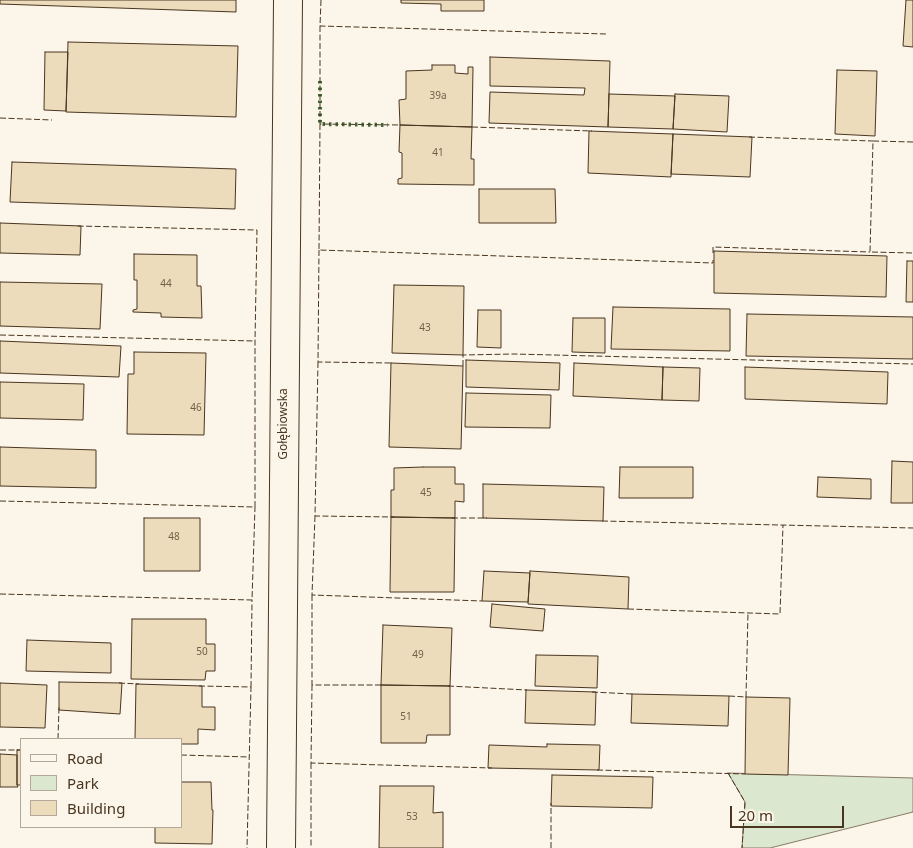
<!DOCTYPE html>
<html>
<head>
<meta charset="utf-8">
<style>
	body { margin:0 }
	#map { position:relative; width:913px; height:848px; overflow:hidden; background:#fbf6e9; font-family:"Noto Sans",sans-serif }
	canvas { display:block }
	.legend { position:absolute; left:20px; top:738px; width:162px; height:90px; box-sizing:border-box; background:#fbf6e9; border:1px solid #b4a999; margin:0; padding:6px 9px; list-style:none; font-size:15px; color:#4a3520 }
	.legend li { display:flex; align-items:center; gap:10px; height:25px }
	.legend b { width:25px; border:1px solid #b4a999 }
	.scale { position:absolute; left:730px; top:806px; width:114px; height:22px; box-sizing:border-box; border:2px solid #4a3520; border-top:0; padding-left:6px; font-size:15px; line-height:18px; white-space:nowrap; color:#4a3520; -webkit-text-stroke:4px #fbf6e9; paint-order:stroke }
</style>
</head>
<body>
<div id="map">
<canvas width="913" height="848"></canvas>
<ul class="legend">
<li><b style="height:6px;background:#fbf6e9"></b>Road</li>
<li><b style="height:14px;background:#dce7d0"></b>Park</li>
<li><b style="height:14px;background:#ecdcbc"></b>Building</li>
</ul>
<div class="scale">20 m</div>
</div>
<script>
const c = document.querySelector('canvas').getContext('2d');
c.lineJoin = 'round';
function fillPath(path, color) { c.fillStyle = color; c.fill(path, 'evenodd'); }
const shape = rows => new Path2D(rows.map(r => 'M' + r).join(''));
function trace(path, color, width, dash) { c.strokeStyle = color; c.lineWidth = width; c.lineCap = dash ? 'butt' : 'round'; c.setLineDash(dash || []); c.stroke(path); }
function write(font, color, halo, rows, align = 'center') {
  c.font = font + ' "Noto Sans",sans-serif'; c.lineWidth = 4; c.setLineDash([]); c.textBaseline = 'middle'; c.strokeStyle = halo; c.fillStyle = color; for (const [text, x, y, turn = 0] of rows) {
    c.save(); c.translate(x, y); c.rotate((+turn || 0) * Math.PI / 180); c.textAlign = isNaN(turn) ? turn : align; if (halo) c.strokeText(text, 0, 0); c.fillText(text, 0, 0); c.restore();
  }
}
const green = shape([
	[728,773,913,778,913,812,770,848,742,848,745,802,728,773]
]);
fillPath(green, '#dce7d0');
trace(green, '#887966', 1);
const building = shape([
	[0,0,236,0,236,12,0,4,0,0],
	[401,0,484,0,484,11,441,11,441,4,401,3,401,0],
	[906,0,913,0,913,47,903,46,906,0],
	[68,42,238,46,236,117,66,112,68,42],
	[45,52,68,52,66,111,44,110,45,52],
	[490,57,610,61,608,127,489,123,490,92,584,95,585,88,490,86,490,57],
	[432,65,455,65,455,73,468,74,468,67,473,67,472,127,400,125,399,100,406,99,406,71,432,70,432,65],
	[837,70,877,71,875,136,835,134,837,70],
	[609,94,675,96,673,129,608,127,609,94],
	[675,94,729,96,727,132,673,129,675,94],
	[400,125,472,127,471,159,474,159,474,185,398,184,398,179,402,178,402,153,399,152,400,125],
	[589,131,673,134,671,177,588,173,589,131],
	[673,134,752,137,750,177,671,174,673,134],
	[12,162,236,169,235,209,10,202,12,162],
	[479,189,555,189,556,223,479,223,479,189],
	[0,223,81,226,80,255,0,253,0,223],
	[714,251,887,256,886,297,714,293,714,251],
	[134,254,197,255,197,286,201,286,202,318,161,317,161,313,133,312,133,310,137,309,137,280,134,280,134,254],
	[907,261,913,261,913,302,906,302,907,261],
	[0,282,102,284,100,329,0,326,0,282],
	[394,285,464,286,463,355,392,353,394,285],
	[613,307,730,309,730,351,611,349,613,307],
	[478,310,501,310,501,348,477,347,478,310],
	[747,314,913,317,913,359,746,356,747,314],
	[573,318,605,318,605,353,572,352,573,318],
	[0,341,121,346,119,377,0,373,0,341],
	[134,352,206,353,204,435,127,434,128,374,134,374,134,352],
	[466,360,560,363,559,390,466,387,466,360],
	[391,363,463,366,461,449,389,447,391,363],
	[574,363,663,367,662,400,573,396,574,363],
	[663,367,700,368,699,401,662,400,663,367],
	[745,367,888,372,887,404,745,399,745,367],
	[0,382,84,384,83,420,0,418,0,382],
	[466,393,551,395,550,428,465,427,466,393],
	[0,447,96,450,96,488,0,486,0,447],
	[892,461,913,462,913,503,891,503,892,461],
	[423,467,455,467,455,484,464,484,464,502,455,501,455,518,391,517,391,490,394,490,394,468,423,467],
	[620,467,693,467,693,498,619,498,620,467],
	[818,477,871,479,871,499,817,497,818,477],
	[483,484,604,487,603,521,483,518,483,484],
	[391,517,455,518,454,592,390,592,391,517],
	[144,518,200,518,200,571,144,571,144,518],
	[484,571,530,573,528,602,482,601,484,571],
	[530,571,629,577,628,609,528,604,530,571],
	[492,604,545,609,543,631,490,627,492,604],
	[132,619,206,619,206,644,215,644,215,671,206,671,205,680,131,679,132,619],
	[383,625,452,628,450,686,381,685,383,625],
	[27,640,111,643,111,673,26,671,27,640],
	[536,655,598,656,597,688,535,686,536,655],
	[59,682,122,683,120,714,59,710,59,682],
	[0,683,47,685,45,728,0,727,0,683],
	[136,684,202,686,202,707,215,707,215,730,198,729,198,744,181,744,181,739,135,739,136,684],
	[381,685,450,686,450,735,427,735,426,743,381,743,381,685],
	[526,690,596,692,595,725,525,723,526,690],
	[632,694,729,696,728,726,631,723,632,694],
	[746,697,790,698,788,775,745,774,746,697],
	[547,744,600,745,599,770,488,768,489,745,547,747,547,744],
	[17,750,21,750,21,785,17,785,17,750],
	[0,754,17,755,17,785,18,787,0,787,0,754],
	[552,775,653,777,652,808,551,806,552,775],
	[181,782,211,782,212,810,213,810,212,844,155,843,155,827,181,827,181,782],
	[380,786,434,786,433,813,443,812,443,848,379,848,380,786]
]);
fillPath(building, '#ecdcbc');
trace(building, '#4a3520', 1);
const minor = shape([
	[281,848,288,0]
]);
trace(minor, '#4a3520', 30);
trace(minor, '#fbf6e9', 28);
trace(shape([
	[320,81,320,124,388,125]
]), '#436837', 4, [2.5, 4]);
trace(shape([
	[321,0,320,26,606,34],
	[320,26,320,124,400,125],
	[0,118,52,120],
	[320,124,319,250,713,263,713,260],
	[472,127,592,131],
	[749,137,873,141],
	[913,142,873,141,870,252,913,253],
	[319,250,318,362,391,363],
	[713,253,713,247,870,252],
	[0,335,255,341],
	[318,362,315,516,394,517],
	[463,366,463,355,514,354,913,364],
	[0,501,255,507,255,341,257,230,77,226],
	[315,516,312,595,482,601],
	[452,518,487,518],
	[602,521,913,528],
	[0,594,252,600,255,507],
	[312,595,312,685,383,685],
	[628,609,780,614,783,525],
	[119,683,139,684],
	[312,685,311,763,492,768],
	[199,686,251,687,247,848],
	[448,686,527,690],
	[251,687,252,600],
	[592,692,632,694],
	[729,696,746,697,748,613],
	[58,739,59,707],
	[0,750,20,750],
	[181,755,249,757],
	[311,763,311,848],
	[597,770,745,774],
	[728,773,745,802,742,848],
	[551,848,551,803]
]), '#4a3520', 1, [6, 2.5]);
write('10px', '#725f47', null, [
	["39a",438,96],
	["41",438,153],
	["44",166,284],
	["43",425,328],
	["46",196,408],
	["45",426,493],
	["48",174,537],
	["50",202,652],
	["49",418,655],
	["51",406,717],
	["53",412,817]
]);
write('12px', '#4a3520', '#fbf6e9', [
	["Gołębiowska",284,424,-90]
]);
</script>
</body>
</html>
